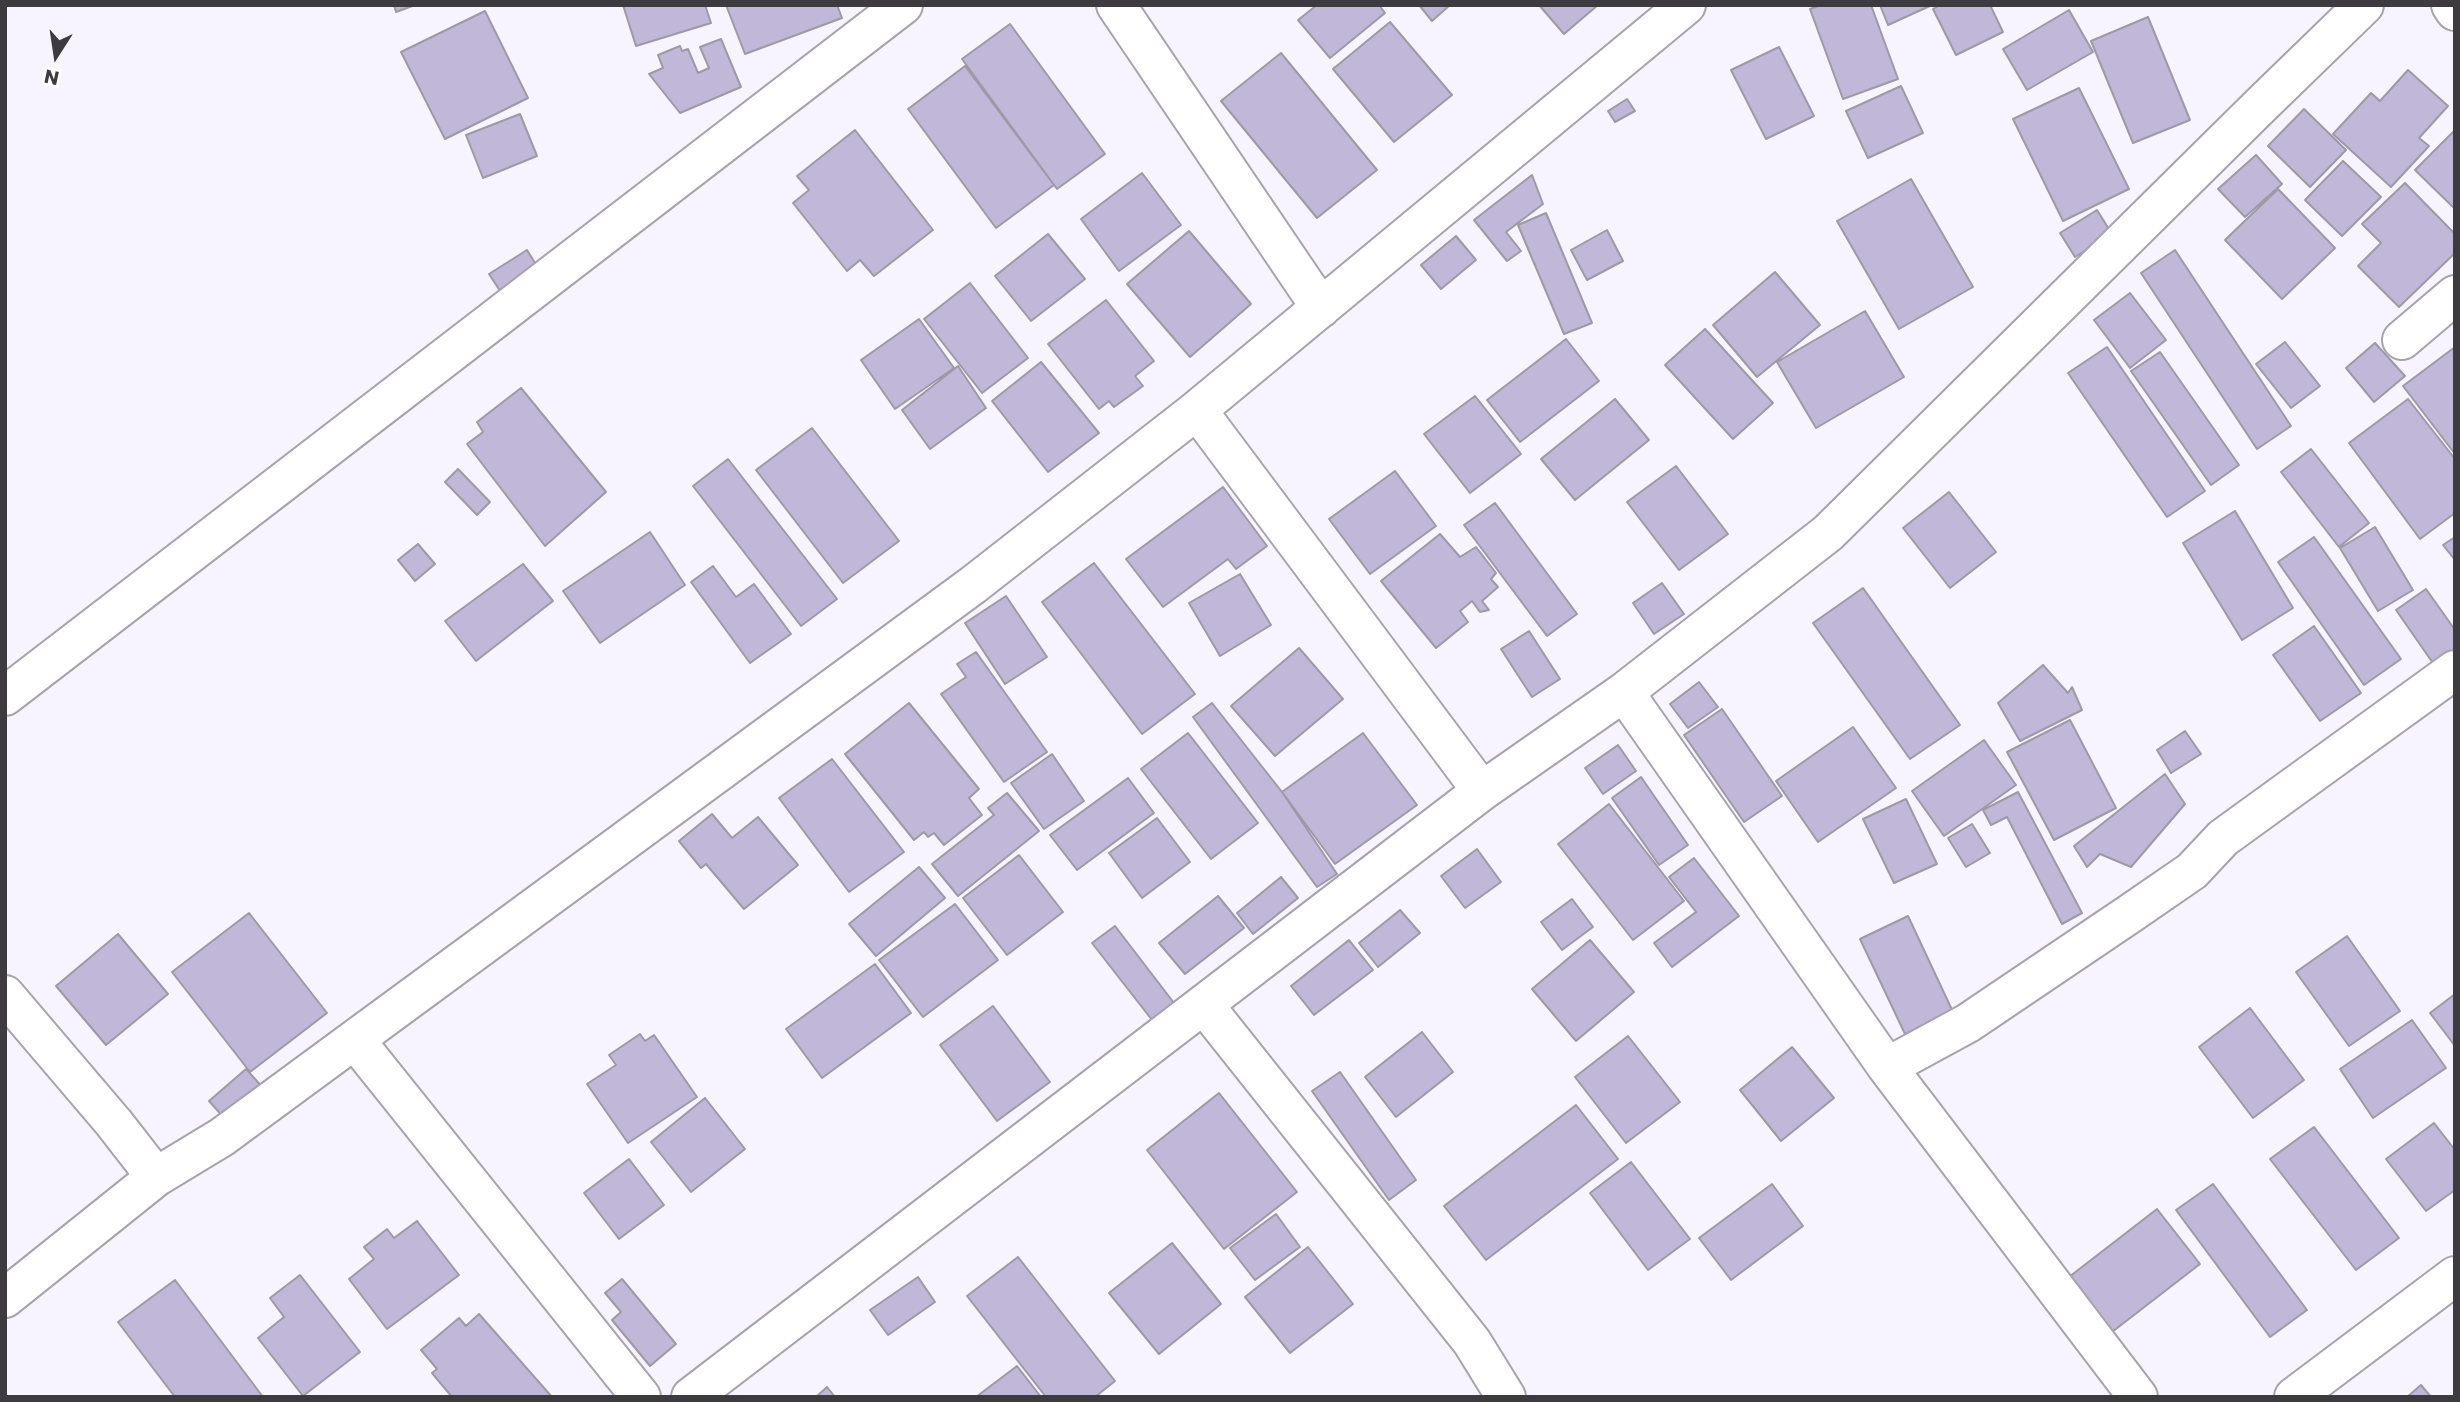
<!DOCTYPE html>
<html>
<head>
<meta charset="utf-8">
<style>
	body { margin:0 }
	#map { position:relative; width:2460px; height:1402px; overflow:hidden; background:#f7f3ff; font-family:Poppins,sans-serif }
	canvas { display:block }
	.frame { position:absolute; inset:0; border:7px solid #3d3b40; pointer-events:none }
	.north { position:absolute; left:21px; top:21px; width:70px; height:70px; -webkit-text-stroke:5px #fff; paint-order:stroke; rotate:192deg; font-size:19px; font-weight:700; line-height:28px; text-align:center; color:#3d3b40 }
	.north::after { content:''; display:block; margin:auto; width:24px; height:32px; background:#3d3b40; clip-path:polygon(50% 0,100% 100%,50% 72%,0 100%) }
</style>
</head>
<body>
<div id="map">
<canvas width="2460" height="1402"></canvas>
<div class="frame"></div>
<div class="north">N</div>
</div>
<script>
const c = document.querySelector('canvas').getContext('2d');
c.lineJoin = 'round';
function fillPath(path, color) { c.fillStyle = color; c.fill(path, 'evenodd'); }
const shape = rows => new Path2D(rows.map(r => 'M' + r).join(''));
function trace(path, color, width, dash) { c.strokeStyle = color; c.lineWidth = width; c.lineCap = dash ? 'butt' : 'round'; c.setLineDash(dash || []); c.stroke(path); }
const building = shape([
	[394,5,415,5,396,12,394,5],
	[623,5,705,5,711,23,636,46,623,5],
	[726,5,837,5,842,18,745,54,726,5],
	[1317,5,1379,5,1385,13,1330,58,1298,20,1317,5],
	[1419,5,1450,5,1432,21,1419,5],
	[1539,5,1598,5,1564,34,1539,5],
	[1821,5,1871,5,1898,79,1843,99,1810,9,1821,5],
	[1880,5,1932,5,1888,25,1880,5],
	[1940,5,1990,5,2003,32,1956,55,1933,9,1940,5],
	[2069,10,2093,52,2027,90,2003,49,2069,10],
	[485,11,528,98,445,139,401,52,485,11],
	[2148,17,2190,120,2133,143,2091,41,2148,17],
	[1390,22,1452,95,1394,142,1333,69,1390,22],
	[1010,24,1105,154,1057,189,962,59,1010,24],
	[721,39,741,87,680,113,649,74,663,68,658,55,680,46,682,51,688,49,698,73,709,68,700,47,721,39],
	[1779,47,1814,116,1766,139,1731,70,1779,47],
	[1281,53,1377,170,1317,218,1221,101,1281,53],
	[965,66,1054,185,996,228,908,109,965,66],
	[2408,70,2448,106,2419,138,2429,146,2391,187,2333,134,2371,93,2380,101,2408,70],
	[1901,86,1923,133,1868,158,1846,111,1901,86],
	[2079,88,2129,189,2063,221,2013,119,2079,88],
	[1627,99,1635,111,1615,122,1608,111,1627,99],
	[2304,109,2346,150,2310,187,2268,146,2304,109],
	[520,114,537,156,483,178,466,135,520,114],
	[855,130,933,230,874,276,860,260,847,271,793,203,809,190,797,176,855,130],
	[2455,130,2455,209,2415,170,2455,130],
	[2256,155,2282,184,2245,217,2218,189,2256,155],
	[2343,161,2381,197,2342,236,2305,200,2343,161],
	[1142,173,1181,225,1119,271,1081,219,1142,173],
	[1532,175,1543,204,1506,232,1521,251,1507,261,1474,220,1532,175],
	[1911,179,1973,287,1899,329,1837,221,1911,179],
	[2405,183,2455,234,2455,253,2399,307,2358,266,2381,243,2362,224,2405,183],
	[2278,189,2335,248,2282,299,2225,240,2278,189],
	[2097,210,2112,234,2075,257,2060,233,2097,210],
	[1546,213,1592,323,1564,334,1518,225,1546,213],
	[1607,230,1623,261,1587,280,1571,250,1607,230],
	[1189,231,1251,304,1190,357,1127,284,1189,231],
	[1048,234,1085,279,1031,321,995,276,1048,234],
	[1456,236,1476,260,1441,289,1421,265,1456,236],
	[527,250,542,274,504,297,489,274,527,250],
	[2175,250,2291,426,2257,449,2141,273,2175,250],
	[1775,272,1820,325,1757,377,1713,325,1775,272],
	[970,283,1028,358,982,393,924,319,970,283],
	[2130,293,2166,340,2130,368,2094,320,2130,293],
	[1106,300,1154,361,1135,376,1143,386,1114,407,1109,401,1099,409,1048,344,1106,300],
	[1865,311,1904,377,1816,428,1777,362,1865,311],
	[919,319,954,368,895,409,861,360,919,319],
	[1705,329,1773,403,1733,439,1665,365,1705,329],
	[1566,339,1599,381,1520,442,1487,400,1566,339],
	[2285,342,2320,386,2291,408,2256,364,2285,342],
	[2375,343,2405,376,2374,402,2346,368,2375,343],
	[2107,347,2205,491,2167,517,2068,373,2107,347],
	[2455,347,2455,454,2403,386,2455,347],
	[2160,352,2239,465,2211,485,2131,371,2160,352],
	[1041,362,1099,433,1048,472,992,401,1041,362],
	[958,366,986,408,930,449,902,410,958,366],
	[521,388,606,492,545,546,467,444,483,432,477,422,521,388],
	[1475,396,1521,454,1470,493,1424,434,1475,396],
	[1615,399,1649,440,1575,500,1541,459,1615,399],
	[2408,399,2455,459,2455,513,2420,539,2349,443,2408,399],
	[812,428,899,541,843,583,756,470,812,428],
	[2311,449,2369,523,2339,547,2281,472,2311,449],
	[728,459,837,599,801,626,693,486,728,459],
	[1676,466,1728,534,1679,570,1627,502,1676,466],
	[458,469,490,502,477,515,445,482,458,469],
	[1395,471,1436,526,1370,574,1329,519,1395,471],
	[1223,487,1267,546,1236,569,1228,559,1163,607,1126,559,1223,487],
	[1949,492,1996,552,1950,588,1903,528,1949,492],
	[1495,503,1577,614,1547,636,1464,525,1495,503],
	[2235,511,2293,608,2242,640,2183,543,2235,511],
	[2375,527,2413,590,2378,611,2340,548,2375,527],
	[650,532,685,585,600,643,563,591,650,532],
	[1440,534,1460,557,1476,547,1496,573,1491,579,1498,587,1482,601,1489,610,1480,612,1472,601,1460,611,1468,622,1436,648,1381,581,1440,534],
	[2314,537,2401,659,2364,685,2278,562,2314,537],
	[2455,537,2455,560,2443,545,2455,537],
	[418,544,435,564,415,581,398,560,418,544],
	[1094,563,1195,694,1142,734,1042,602,1094,563],
	[523,564,553,601,476,661,445,621,523,564],
	[713,566,736,597,754,584,791,634,750,663,691,582,713,566],
	[1240,574,1271,625,1220,656,1189,603,1240,574],
	[1662,583,1684,614,1654,634,1633,603,1662,583],
	[1863,588,1960,725,1910,759,1813,623,1863,588],
	[2426,589,2455,630,2455,652,2435,666,2396,610,2426,589],
	[1006,596,1047,657,1005,684,965,623,1006,596],
	[2314,626,2361,693,2320,721,2273,655,2314,626],
	[1529,631,1560,679,1532,697,1501,649,1529,631],
	[1299,648,1343,699,1275,756,1231,706,1299,648],
	[976,652,1047,752,1004,782,941,694,966,677,957,664,976,652],
	[2043,665,2068,693,2072,687,2082,710,2020,741,1998,703,2043,665],
	[1699,682,1718,707,1688,728,1670,704,1699,682],
	[909,703,979,789,969,798,982,815,944,845,934,833,928,837,924,832,914,840,845,754,909,703],
	[1212,703,1282,792,1337,874,1317,887,1193,717,1212,703],
	[1722,709,1782,796,1744,822,1684,735,1722,709],
	[2070,720,2116,808,2054,840,2007,752,2070,720],
	[1853,727,1896,788,1818,842,1776,781,1853,727],
	[2185,731,2201,754,2171,773,2157,750,2185,731],
	[1188,733,1258,823,1211,859,1141,769,1188,733],
	[1363,733,1417,805,1335,864,1282,792,1363,733],
	[1984,740,2016,785,1944,836,1912,791,1984,740],
	[1618,745,1636,771,1603,794,1585,768,1618,745],
	[1052,754,1084,801,1044,829,1011,783,1052,754],
	[832,759,904,852,849,892,779,798,832,759],
	[2165,774,2185,804,2131,867,2100,854,2087,867,2074,846,2165,774],
	[1641,777,1688,845,1659,865,1612,798,1641,777],
	[1128,778,1154,813,1077,870,1050,835,1128,778],
	[2018,792,2082,913,2062,924,2007,817,1991,825,1983,810,2018,792],
	[1007,793,1039,831,958,896,932,864,994,815,988,808,1007,793],
	[1906,799,1937,864,1894,883,1863,819,1906,799],
	[1609,804,1684,901,1633,940,1558,844,1609,804],
	[712,814,732,838,758,817,798,865,744,909,706,864,701,868,679,841,712,814],
	[1157,818,1190,862,1142,898,1109,853,1157,818],
	[1972,824,1990,853,1966,867,1948,838,1972,824],
	[1477,849,1501,882,1465,908,1441,876,1477,849],
	[1019,855,1063,912,1007,955,963,898,1019,855],
	[1694,858,1739,916,1672,967,1654,943,1696,912,1669,877,1694,858],
	[919,867,945,898,876,956,849,924,919,867],
	[1281,877,1298,898,1253,934,1237,913,1281,877],
	[1218,896,1244,928,1185,974,1159,943,1218,896],
	[1572,899,1593,927,1562,950,1541,922,1572,899],
	[955,904,998,960,923,1017,879,960,955,904],
	[1400,910,1420,933,1378,967,1359,943,1400,910],
	[249,913,327,1013,250,1072,172,972,249,913],
	[1908,916,1953,1012,1905,1034,1860,939,1908,916],
	[1115,926,1174,1003,1152,1020,1092,943,1115,926],
	[118,934,168,994,106,1045,56,986,118,934],
	[2347,936,2400,1011,2349,1046,2296,972,2347,936],
	[1349,940,1373,970,1314,1015,1291,986,1349,940],
	[1590,940,1634,992,1576,1041,1532,989,1590,940],
	[875,964,911,1013,822,1078,786,1029,875,964],
	[2455,994,2455,1046,2430,1013,2455,994],
	[993,1006,1050,1082,997,1121,940,1045,993,1006],
	[2250,1008,2304,1080,2253,1118,2199,1047,2250,1008],
	[2412,1020,2446,1068,2373,1118,2340,1069,2412,1020],
	[1422,1032,1453,1072,1396,1117,1365,1077,1422,1032],
	[640,1034,645,1041,654,1035,697,1097,628,1143,587,1084,616,1065,609,1055,640,1034],
	[1628,1036,1680,1102,1626,1143,1575,1077,1628,1036],
	[1792,1047,1834,1098,1781,1141,1740,1090,1792,1047],
	[246,1069,264,1089,227,1121,209,1101,246,1069],
	[1340,1072,1416,1180,1389,1200,1312,1091,1340,1072],
	[1219,1093,1297,1192,1224,1249,1147,1150,1219,1093],
	[705,1098,745,1149,691,1192,651,1142,705,1098],
	[1576,1105,1618,1159,1486,1260,1444,1206,1576,1105],
	[2434,1123,2455,1150,2455,1190,2426,1211,2386,1159,2434,1123],
	[2314,1127,2399,1238,2356,1270,2270,1159,2314,1127],
	[629,1159,664,1205,619,1239,584,1193,629,1159],
	[1631,1162,1690,1239,1648,1270,1590,1193,1631,1162],
	[1772,1184,1803,1226,1731,1280,1699,1238,1772,1184],
	[2213,1184,2307,1310,2270,1337,2176,1210,2213,1184],
	[2157,1209,2200,1264,2112,1332,2069,1277,2157,1209],
	[1276,1214,1300,1247,1255,1280,1230,1248,1276,1214],
	[417,1221,459,1275,387,1329,349,1279,374,1259,364,1247,387,1229,394,1238,417,1221],
	[1172,1243,1221,1304,1159,1354,1109,1293,1172,1243],
	[1308,1247,1353,1304,1290,1353,1245,1297,1308,1247],
	[1018,1257,1115,1381,1095,1397,1046,1397,967,1296,1018,1257],
	[300,1275,360,1352,303,1396,258,1338,284,1317,270,1298,300,1275],
	[918,1277,935,1302,888,1335,870,1310,918,1277],
	[622,1279,676,1344,650,1366,612,1320,621,1312,605,1293,622,1279],
	[175,1280,263,1397,175,1397,118,1322,175,1280],
	[479,1314,552,1397,452,1397,432,1373,437,1369,421,1350,459,1318,466,1326,479,1314],
	[1017,1366,1041,1397,976,1397,1017,1366],
	[2421,1385,2431,1397,2407,1397,2421,1385],
	[827,1387,835,1397,816,1397,827,1387]
]);
fillPath(building, '#c1b7d9');
trace(building, '#9d9aa5', 2);
const minor = shape([
	[1116,5,1321,308],
	[2451,5,2455,11],
	[2402,340,2455,295],
	[1197,410,1482,791],
	[1624,692,1887,1067,2138,1397],
	[5,696,903,5],
	[5,995,114,1123,156,1177],
	[1204,1005,1472,1342,1506,1397],
	[355,1040,641,1397],
	[1887,1067,1968,1023,2131,913,2192,871,2223,838,2455,670],
	[5,1298,156,1177,222,1137,973,585,1197,410,1686,5],
	[691,1397,1482,791,1624,692,1828,533,2261,105,2364,5],
	[2294,1397,2455,1276]
]);
trace(minor, '#a6a3ae', 42);
trace(minor, '#fff', 38);
</script>
</body>
</html>
